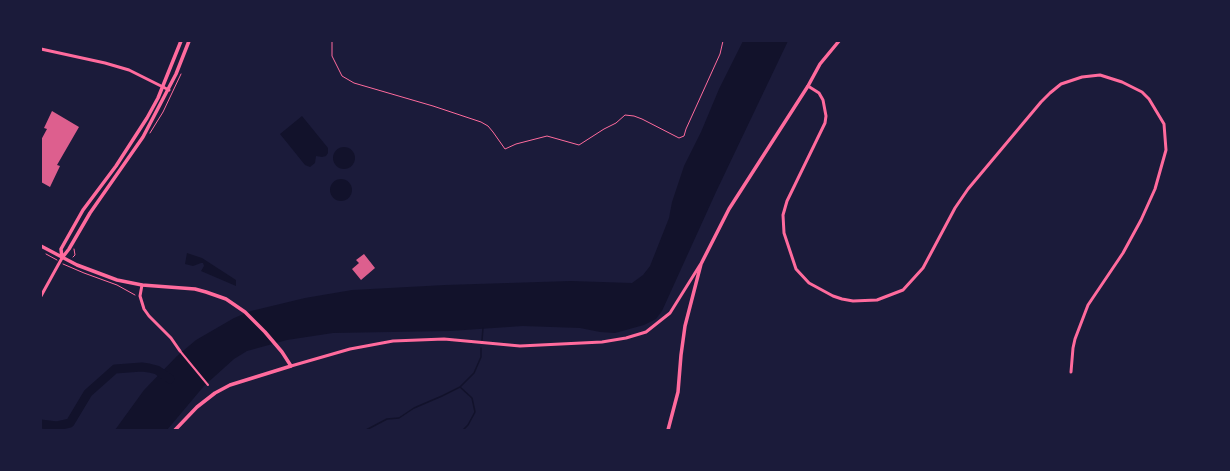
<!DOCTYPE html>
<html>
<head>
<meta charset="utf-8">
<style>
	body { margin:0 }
	#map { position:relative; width:1230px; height:471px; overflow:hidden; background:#1b1b3a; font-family:Raleway,sans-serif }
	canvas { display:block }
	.frame { position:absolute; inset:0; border:42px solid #1b1b3a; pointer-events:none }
</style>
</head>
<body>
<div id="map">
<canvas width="1230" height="471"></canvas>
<div class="frame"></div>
</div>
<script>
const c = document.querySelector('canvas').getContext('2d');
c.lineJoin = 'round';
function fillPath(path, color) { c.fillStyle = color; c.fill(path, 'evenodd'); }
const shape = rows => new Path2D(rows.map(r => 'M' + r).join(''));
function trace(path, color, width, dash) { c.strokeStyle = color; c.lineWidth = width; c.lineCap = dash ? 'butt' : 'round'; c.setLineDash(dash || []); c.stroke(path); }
fillPath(shape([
	[743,41,788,41,716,192,662,311,656,319,644,325,615,333,600,332,580,328,523,326,450,331,333,333,287,340,247,351,234,359,204,386,167,430,115,430,144,390,177,356,196,340,234,318,251,311,305,298,352,290,445,285,571,281,632,283,643,275,650,266,669,218,672,202,684,166,701,132,719,89],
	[302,116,328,148,328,153,326,156,322,157,316,156,315,163,310,167,305,165,280,134],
	'333 158a11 11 0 1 1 22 0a11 11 0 1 1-22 0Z',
	'330 190a11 11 0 1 1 22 0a11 11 0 1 1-22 0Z',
	[187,253,202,258,236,280,236,286,201,271,204,266,203,263,201,263,193,266,185,264]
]), '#12122b');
trace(shape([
	[482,340,483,328],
	[366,430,387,419,399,418,414,408,442,396,460,387],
	[463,430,468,425,475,412,472,398,460,387,474,373,481,357,481,348]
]), '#12122b', 1.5);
trace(shape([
	[41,424,57,426,70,423,88,393,115,369,142,367,149,368,157,370,170,379]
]), '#12122b', 9);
fillPath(shape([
	[52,111,79,127,57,165,60,166,50,187,41,182,41,140,47,129,44,128],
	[364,254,375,268,361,280,352,269,359,263,356,260]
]), '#dd5f8e');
trace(shape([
	[332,41,332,56,342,76,354,83,433,106,481,122,488,126,493,132,505,149,516,144,547,136,579,145,604,129,616,123,625,115,634,116,642,119,679,138,684,136,686,129,720,54,723,41],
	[150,133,163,112,181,74],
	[46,254,57,260],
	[73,257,75,255,74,249],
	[63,264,84,273,117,285,135,295]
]), '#ff6b9d', 1);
trace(shape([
	[180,351,208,385]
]), '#ff6b9d', 2);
trace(shape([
	[41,49,105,63,129,70,169,90],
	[808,86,819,93,823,100,826,116,825,123,787,201,783,215,784,233,796,269,809,283,833,296,842,299,853,301,877,300,903,290,923,268,955,208,968,189,1041,102,1050,93,1061,84,1082,77,1100,75,1122,82,1142,92,1149,99,1164,124,1166,150,1155,189,1141,220,1123,253,1088,305,1075,339,1073,348,1071,372],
	[142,285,140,296,144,309,149,316,171,338,180,351],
	[41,296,62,258],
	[291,366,350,349,393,341,444,339,520,346,602,342,626,338,646,332,670,313,700,265]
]), '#ff6b9d', 3);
trace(shape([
	[41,246,77,265,117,280,142,285,195,289,206,292,226,299,245,312,265,332,282,352,291,366,230,385,215,393,197,407,175,430],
	[62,258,69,249,90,213,143,137,176,74,189,41],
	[62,258,61,249,83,210,116,166,147,118,158,98,181,41],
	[668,430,678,392,681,355,685,326,701,264,729,209,808,86,820,64,839,41]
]), '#ff6b9d', 3.5);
</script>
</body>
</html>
